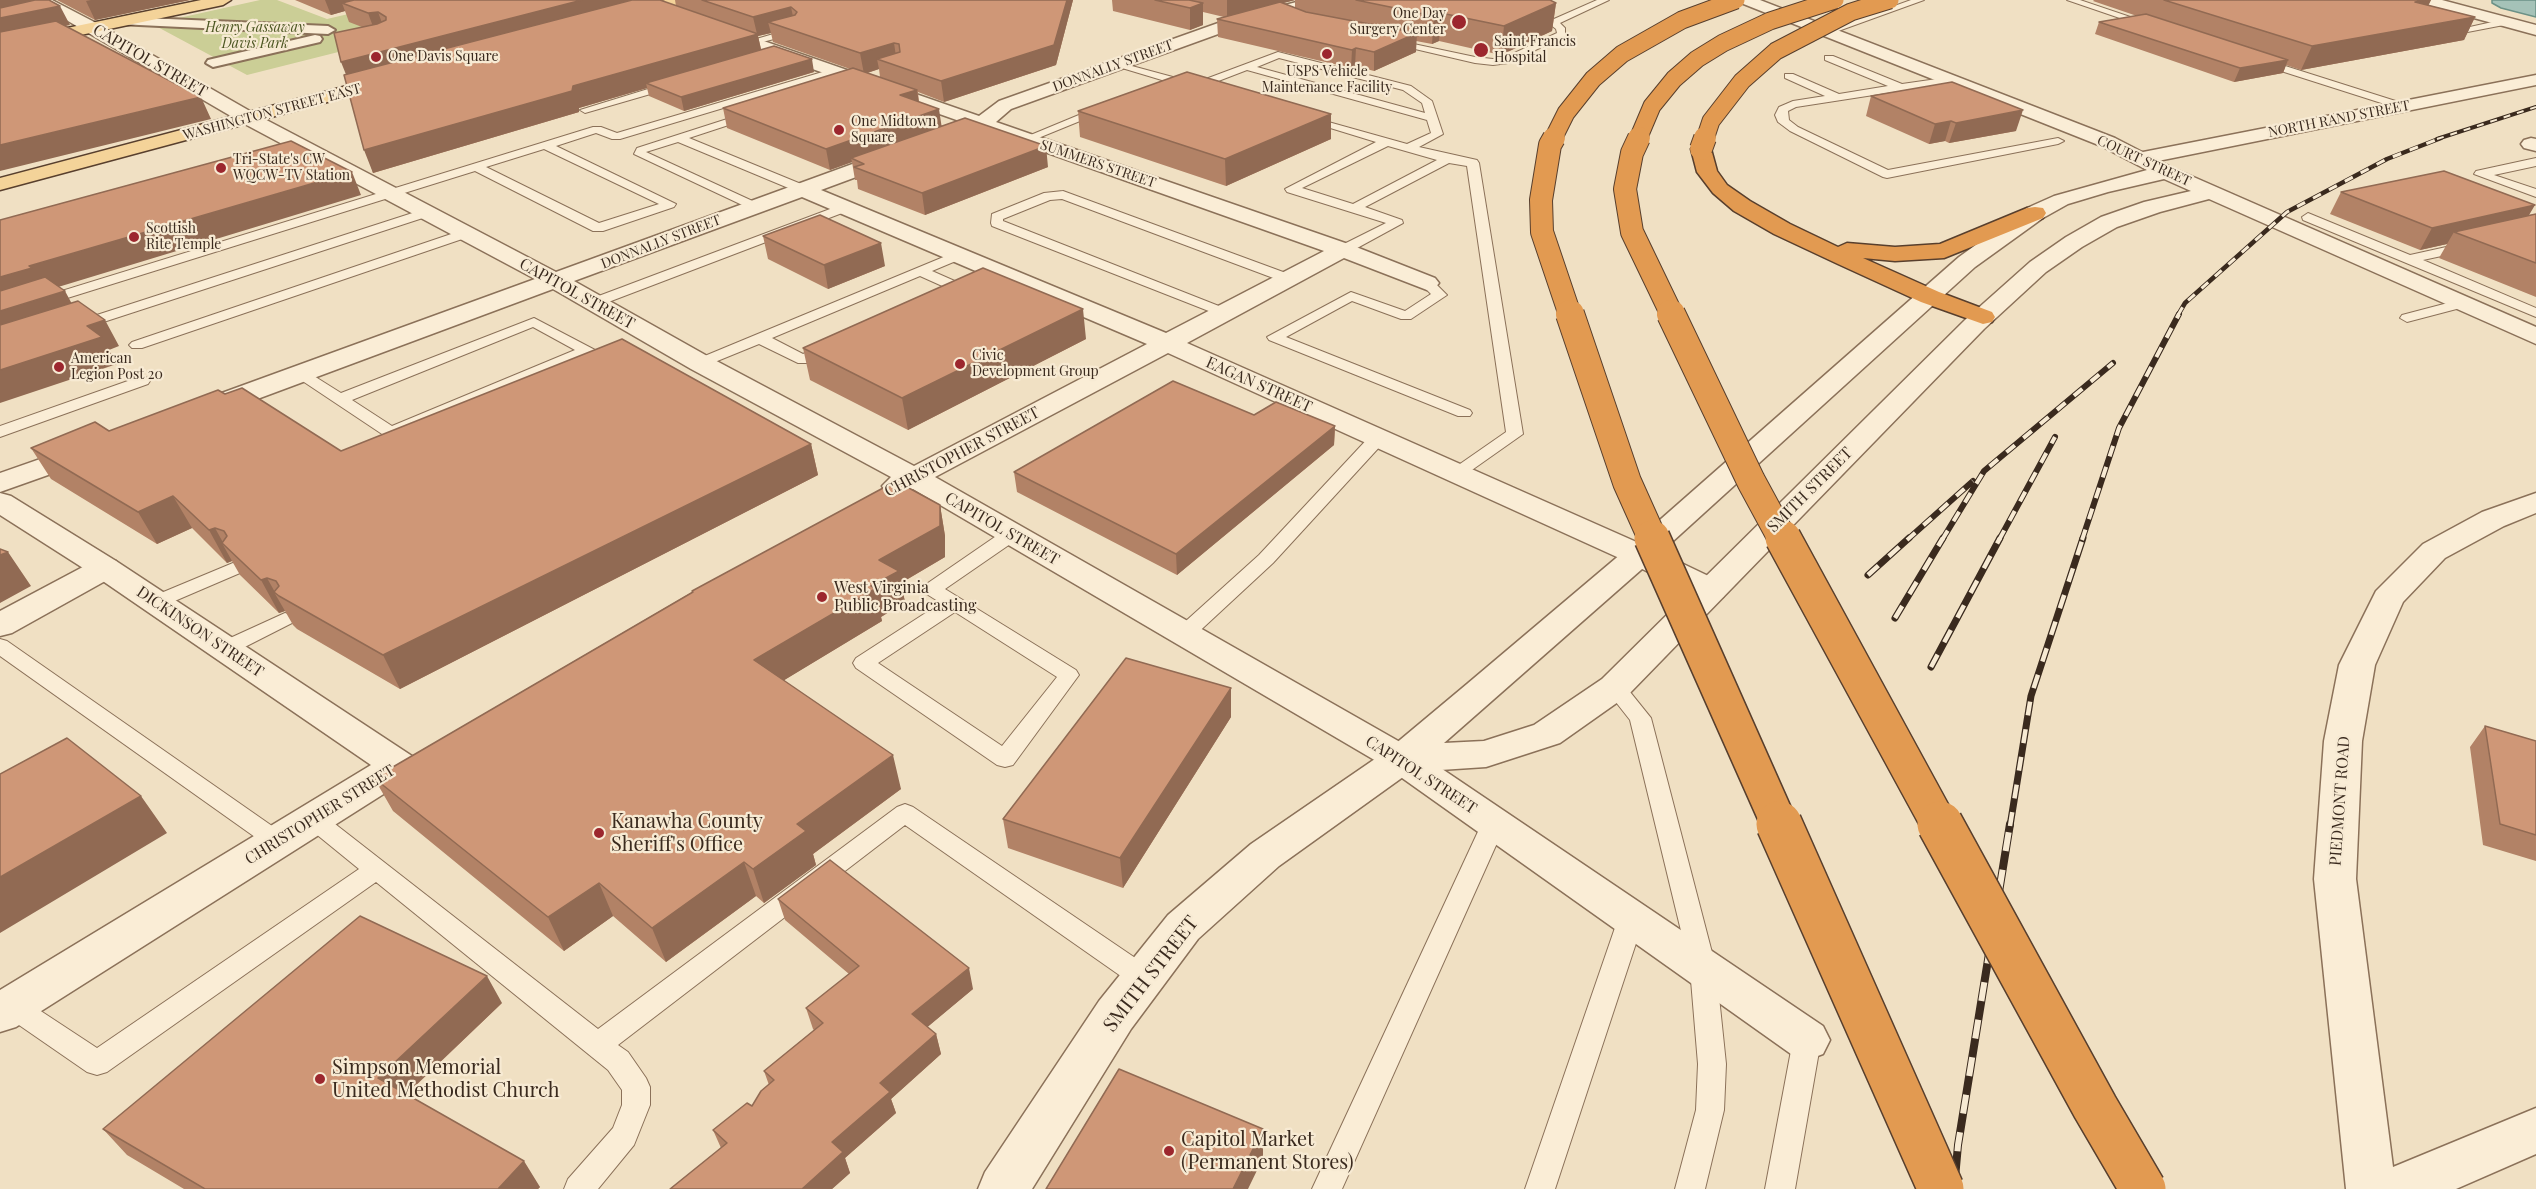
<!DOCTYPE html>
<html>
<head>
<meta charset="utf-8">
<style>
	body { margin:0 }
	canvas { display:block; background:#f0e0c3 }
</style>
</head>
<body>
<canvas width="2536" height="1189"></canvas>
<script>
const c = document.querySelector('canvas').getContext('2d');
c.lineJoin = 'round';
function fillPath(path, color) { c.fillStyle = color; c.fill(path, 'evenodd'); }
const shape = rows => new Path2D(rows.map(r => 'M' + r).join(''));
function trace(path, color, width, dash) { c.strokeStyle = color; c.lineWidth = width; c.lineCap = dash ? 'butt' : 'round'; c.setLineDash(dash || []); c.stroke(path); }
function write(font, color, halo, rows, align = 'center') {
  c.font = font + ' "Playfair Display",serif'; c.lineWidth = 4.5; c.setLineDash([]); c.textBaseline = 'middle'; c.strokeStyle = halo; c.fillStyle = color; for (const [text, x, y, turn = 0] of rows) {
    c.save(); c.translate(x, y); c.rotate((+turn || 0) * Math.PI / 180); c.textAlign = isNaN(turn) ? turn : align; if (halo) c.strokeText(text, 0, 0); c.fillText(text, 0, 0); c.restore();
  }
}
fillPath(shape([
	[260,0,277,0,327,19,408,0,545,0,247,75,152,24]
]), '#cbce96');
const water = shape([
	[2492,0,2536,0,2536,17,2501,8,2492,3,2492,0]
]);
fillPath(water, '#a5c2b8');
trace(water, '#6b9186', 1.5);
const service = shape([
	[1519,0,1529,0,1554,19,1597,0,1609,0,1560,23,1565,28,1565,36,1508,63,1493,65,1475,63,1385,42,1390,39,1475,57,1493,59,1506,57,1557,33,1556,29,1519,0],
	[1911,0,1924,0,1830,34,1822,32,1911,0],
	[2067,0,2080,0,2157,26,2149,28,2067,0],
	[2506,19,2509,20,2509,24,2452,35,2447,32,2506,19],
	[794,28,799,31,797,33,751,45,746,42,794,28],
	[1278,52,1411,86,1432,101,1443,134,1419,147,1477,160,1479,163,1523,434,1462,477,1450,477,1447,473,1506,432,1467,166,1449,163,1365,207,1402,220,1403,223,1348,253,1338,253,1336,250,1338,247,1386,223,1287,192,1285,189,1376,142,1301,119,1307,116,1407,144,1431,133,1427,120,1247,70,1195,90,1112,65,1117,62,1195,83,1278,52],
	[1279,58,1403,90,1422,103,1425,113,1257,67,1279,58],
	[1388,146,1437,160,1353,204,1302,188,1388,146],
	[1825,56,1833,56,1902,84,1951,77,1956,80,1951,83,1796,107,1788,111,1789,120,1798,127,1888,170,2058,138,2064,141,2058,144,1887,178,1883,177,1790,131,1778,122,1775,115,1779,107,1793,101,1825,96,1785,78,1785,74,1793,74,1839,94,1888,86,1825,60,1825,56],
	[2260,58,2405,104,2406,106,2405,108,2397,108,2256,63,2255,61,2260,58],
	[836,68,841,71,840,73,620,139,612,139,596,133,556,146,676,204,674,207,603,231,593,231,475,171,0,319,0,310,593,127,601,127,617,133,836,68],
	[544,149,659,204,599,223,486,167,544,149],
	[674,81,678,82,678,86,585,113,580,110,674,81],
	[1103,105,1108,108,1107,110,1031,141,1027,142,1021,139,1103,105],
	[749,112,753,113,753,117,689,138,806,186,808,189,806,192,798,192,678,142,646,152,759,204,761,207,759,210,755,211,634,154,637,148,749,112],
	[2536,158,2536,166,2494,175,2536,189,2536,197,2474,174,2476,171,2536,158],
	[1063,191,1294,276,1296,279,1289,283,1284,282,1062,199,1050,200,1003,219,1003,221,1229,310,1231,313,1229,316,1224,317,992,226,991,223,992,214,1044,193,1063,191],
	[846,203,850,204,852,207,850,210,598,306,588,306,586,303,588,300,846,203],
	[428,208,434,212,432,215,82,329,77,330,70,326,72,323,428,208],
	[2308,213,2410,255,2469,242,2474,243,2476,246,2474,249,2423,260,2536,308,2536,317,2303,220,2302,217,2308,213],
	[466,229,473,233,471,236,142,348,132,348,129,345,132,342,466,229],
	[958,251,965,255,963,258,932,271,966,286,968,289,966,292,949,298,944,297,942,294,949,289,920,276,772,338,803,354,829,343,837,348,808,363,798,363,759,344,705,366,695,366,692,363,695,360,958,251],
	[1427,279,1432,280,1447,295,1411,319,1401,319,1352,301,1286,337,1470,410,1472,413,1470,416,1458,416,1269,340,1267,337,1351,292,1405,311,1431,294,1420,283,1427,279],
	[2463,299,2468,300,2470,303,2468,306,2407,322,2400,318,2402,315,2463,299],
	[534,318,595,350,592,353,391,437,385,436,292,374,294,371,306,371,341,393,534,318],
	[533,327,575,350,392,426,352,400,533,327],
	[142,376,148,378,150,381,148,384,0,437,0,426,142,376],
	[1378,433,1384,434,1386,438,1384,442,1273,563,1191,639,1184,640,1177,639,1174,634,1177,629,1259,555,1372,434,1378,433],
	[1012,528,1019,530,1021,534,1019,538,945,589,1076,670,1079,675,1013,765,1005,767,997,765,856,668,853,663,856,658,941,603,925,593,922,589,925,585,1005,530,1012,528],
	[955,612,1057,677,1002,746,878,663,955,612],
	[233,563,240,565,243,569,240,573,163,606,156,608,149,606,146,602,149,598,233,563],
	[285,613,292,615,295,619,292,623,231,654,224,656,217,654,214,649,217,644,285,613],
	[0,639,7,641,285,835,289,841,285,847,277,850,269,847,0,656,0,639],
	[1615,680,1622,682,1651,718,1716,968,1726,1064,1724,1110,1705,1189,1675,1189,1696,1110,1698,1064,1690,968,1630,720,1604,687,1608,682,1615,680],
	[905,804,913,807,1153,970,1157,978,1153,986,1144,989,1135,986,905,825,618,1045,628,1052,646,1078,650,1087,650,1105,634,1145,598,1189,564,1189,568,1179,613,1128,622,1105,622,1090,608,1070,376,882,107,1072,97,1075,87,1072,3,1014,0,1009,3,998,12,995,21,998,97,1048,359,869,305,825,301,819,305,813,313,810,321,813,598,1029,897,807,905,804],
	[1494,814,1502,817,1506,823,1342,1189,1312,1189,1482,823,1486,817,1494,814],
	[1631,909,1640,912,1644,919,1555,1189,1525,1189,1618,919,1622,912,1631,909],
	[1807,1028,1817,1032,1821,1040,1795,1189,1765,1189,1793,1040,1797,1032,1807,1028]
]);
const pedestrian = shape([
	[123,17,328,26,335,30,328,34,118,24,116,21,123,17],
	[315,35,320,36,322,39,320,42,213,67,206,63,208,60,315,35]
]);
const minor = shape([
	[32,0,52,0,100,25,255,114,556,272,965,123,626,3,623,0,646,0,979,116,999,101,1221,22,1304,0,1328,0,1325,3,1282,17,1232,29,1011,109,996,122,1351,245,1435,278,1439,283,1435,288,1427,290,1344,258,1187,343,1650,548,1723,583,1727,590,1723,597,1711,600,1699,597,1628,562,1168,353,935,477,1414,750,1823,1026,1830,1040,1823,1054,1807,1060,1791,1054,1388,768,913,489,897,495,886,492,882,486,891,477,691,369,553,289,217,414,207,416,197,414,193,408,197,402,535,279,241,122,32,0],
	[983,130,1324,251,1166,333,821,190,983,130],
	[802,197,1147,344,914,466,709,357,574,281,802,197],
	[2416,0,2442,0,2536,25,2536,35,2419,3,2416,0],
	[2536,75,2536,85,2143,164,2136,162,2133,158,2136,154,2143,152,2536,75],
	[2531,138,2536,139,2536,151,2524,148,2521,144,2524,140,2531,138],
	[86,443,96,446,100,452,96,458,0,492,0,473,86,443],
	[105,558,116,561,121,568,116,575,12,633,0,636,0,611,94,561,105,558]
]);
const tertiary = shape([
	[1738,0,1760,0,2115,138,2173,168,2536,327,2536,344,2209,199,2160,212,2117,227,2082,247,2046,272,1984,329,1628,695,1560,743,1486,767,1410,772,1279,866,1198,939,1131,1029,1032,1189,978,1189,985,1172,1099,1001,1168,915,1251,844,1388,750,1467,684,1628,548,1959,257,2027,208,2054,196,2147,170,2101,146,1741,3,1738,0],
	[2164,179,2191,191,2144,202,2101,217,2066,237,2030,262,1966,319,1602,679,1534,725,1484,741,1444,743,1650,562,1975,267,2043,218,2068,204,2108,192,2164,179],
	[0,493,11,496,116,561,412,756,418,766,412,776,16,1027,0,1032,0,990,371,765,94,575,0,515,0,493],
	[2536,493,2536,513,2504,526,2445,558,2403,602,2375,665,2362,741,2356,879,2393,1167,2536,1108,2536,1154,2456,1189,2346,1189,2314,879,2324,741,2339,665,2376,591,2423,544,2482,512,2536,493]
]);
const primary = shape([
	[201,0,231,0,223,5,0,52,0,42,201,0],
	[665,0,691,0,688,3,627,20,619,15,621,12,665,0],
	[392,74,398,75,401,79,398,83,0,190,0,178,392,74]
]);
const motorway = shape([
	[1701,143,1708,145,1711,149,1717,171,1727,185,1750,201,1790,224,1838,247,1847,243,1895,247,1940,244,2027,208,2035,207,2043,208,2046,213,2043,218,1944,258,1895,261,1863,258,1939,292,1992,312,1995,317,1992,322,1983,324,1921,302,1838,264,1774,234,1734,211,1713,193,1697,172,1691,149,1694,145,1701,143]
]);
trace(service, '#8b7159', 2);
trace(pedestrian, '#8b7159', 4);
trace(minor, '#8b7159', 3);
trace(tertiary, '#8b7159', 3);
trace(primary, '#583f2d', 3);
trace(motorway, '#583f2d', 3);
fillPath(service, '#faedd6');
fillPath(pedestrian, '#faedd6');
fillPath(minor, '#faedd6');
fillPath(tertiary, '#faedd6');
fillPath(primary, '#f4d399');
fillPath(motorway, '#e29a51');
const railFar4 = shape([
	[2437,139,2536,107]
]);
const railFar3 = shape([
	[2178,315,2185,303,2287,212,2387,159,2441,138]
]);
const railFar2 = shape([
	[1907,540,1973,481],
	[1942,540,1984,471,2113,363],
	[1999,540,2055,437],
	[2082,540,2119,428,2179,314]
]);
const railFar1 = shape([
	[1868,575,1909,538],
	[1895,618,1943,538],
	[1931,667,2000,538],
	[2010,826,2031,696,2083,538]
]);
const rail = shape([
	[1954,1189,1958,1145,2010,824]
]);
trace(railFar4, '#3a2a1e', 4);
trace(railFar3, '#3a2a1e', 4.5);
trace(railFar2, '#3a2a1e', 6);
trace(railFar1, '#3a2a1e', 7);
trace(rail, '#3a2a1e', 8);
trace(railFar4, '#f7ead3', 2, [7]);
trace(railFar3, '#f7ead3', 3, [9]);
trace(railFar2, '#f7ead3', 4, [11]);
trace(railFar1, '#f7ead3', 4.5, [14]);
trace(rail, '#f7ead3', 6, [19]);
const motorwayBridgeFar4 = shape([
	[1553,139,1566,113,1593,79,1622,54,1682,20,1736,0],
	[1638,139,1652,106,1674,79,1697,59,1723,43,1770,21,1835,0],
	[1705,139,1711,121,1742,81,1776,51,1851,12,1890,0]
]);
const motorwayBridgeFar3 = shape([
	[1554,138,1550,145,1541,200,1542,232,1570,315],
	[1639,138,1632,153,1625,189,1632,232,1672,315],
	[1701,149,1705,138]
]);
const motorwayBridgeFar2 = shape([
	[1570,314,1627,482,1653,540],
	[1671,314,1751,481,1783,540]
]);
const motorwayBridgeFar1 = shape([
	[1652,538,1780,826],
	[1783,538,1940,826]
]);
const motorwayBridge = shape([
	[1779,824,1941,1189],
	[1940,824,2095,1107,2143,1189]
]);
trace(motorwayBridgeFar4, '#583f2d', 19, []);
trace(motorwayBridgeFar3, '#583f2d', 24, []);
trace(motorwayBridgeFar2, '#583f2d', 30, []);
trace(motorwayBridgeFar1, '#583f2d', 38, []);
trace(motorwayBridge, '#583f2d', 48, []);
trace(motorwayBridgeFar4, '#e29a51', 17);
trace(motorwayBridgeFar3, '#e29a51', 22);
trace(motorwayBridgeFar2, '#e29a51', 28);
trace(motorwayBridgeFar1, '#e29a51', 35);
trace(motorwayBridge, '#e29a51', 45);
fillPath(shape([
	[57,0,190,0,95,20],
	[295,0,629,0,629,1,676,6,675,0,1073,0,1056,65,944,102,918,92,919,102,942,126,1048,167,925,215,858,189,857,180,855,180,852,162,830,170,727,128,723,108,850,69,773,42,771,33,758,36,761,49,814,72,684,111,649,96,647,88,579,108,579,112,373,173,346,75,362,27,349,22,345,11,331,15],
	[879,69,880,77,867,73],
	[1112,0,1295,0,1283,3,1295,8,1295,0,1550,0,1556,3,1552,31,1501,55,1439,41,1432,44,1416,41,1416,52,1374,71,1355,66,1351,68,1218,37,1217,19,1224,17,1203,12,1203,25,1190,30,1113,11],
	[2094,0,2431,0,2428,5,2475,17,2464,40,2301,70,2286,65,2283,73,2234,82,2095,34,2099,22,2137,16,2093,1],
	[1871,96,2016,131,1949,143,1945,141,1929,144,1866,116],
	[1078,111,1331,139,1226,186,1080,137],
	[2341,192,2529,215,2536,214,2536,297,2439,258,2447,244,2420,250,2330,214],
	[763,236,885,266,828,289,768,259],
	[1086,339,908,430,810,380,803,348],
	[225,394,341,451,811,444,818,475,400,689,297,629,293,625,285,611,279,613,240,575,232,561,227,563,192,528,157,544,51,479,31,448,109,431],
	[1254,415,1335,426,1334,445,1177,575,1017,492,1014,472],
	[940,505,945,536,945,557,901,583,905,602,881,617,882,621,784,680,901,789,813,854,816,865,764,903,756,896,666,962,613,916,564,951,393,811,374,778,692,592,692,591],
	[1231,688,1231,717,1123,888,1008,848,1003,819],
	[2485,726,2536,741,2536,861,2483,845,2470,747],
	[778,899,973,989,927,1027,936,1034,941,1054,891,1099,896,1113,845,1158,850,1173,832,1189,670,1189,721,1148,713,1130,752,1106,769,1085,764,1071,814,1030,813,1029,806,1008,849,974,785,920],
	[502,1003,407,1094,540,1187,538,1189,184,1189,127,1155,103,1129]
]), '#b28266');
fillPath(shape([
	[0,0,34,0,0,16],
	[91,0,190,0,95,20,86,1],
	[325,0,384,0,342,3,345,11,331,15],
	[582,0,629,0,631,7,349,82,341,62],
	[1067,0,1073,0,1056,65,944,102,941,81],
	[1227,0,1295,0,1227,18],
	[2425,0,2431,0,2421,21,2415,2],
	[1203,3,1203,25,1190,30,1190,8],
	[1556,3,1552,31,1501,55,1504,26],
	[60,6,70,25,0,40,0,18],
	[791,7,795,26,768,22,771,33,758,36,762,54,646,83,647,88,579,108,579,112,373,173,364,150,573,86,757,34,753,17],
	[378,12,385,31,375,32,368,13],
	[1441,13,1439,41,1432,44,1434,16],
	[2475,17,2464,40,2301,70,2312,46],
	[1417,33,1416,52,1374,71,1374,52],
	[894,43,897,63,877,59,879,69,864,74,860,53],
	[1356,48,1355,66,1351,68,1352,50],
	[812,59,814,72,684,111,681,97],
	[2288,60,2283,73,2234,82,2240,68],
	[917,90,920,110,900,95],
	[201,97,211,119,0,171,0,145],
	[939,109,942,129,851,158,852,162,830,170,826,149],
	[2023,110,2016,131,1949,143,1956,123],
	[1331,114,1331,139,1226,186,1225,159],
	[1951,121,1945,141,1929,144,1935,124],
	[1046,146,1048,167,925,215,922,193],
	[352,172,361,195,45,291,0,308,0,277,29,266],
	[2535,205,2522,227,2454,232,2447,244,2420,250,2432,228],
	[881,243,885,266,828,289,824,265],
	[65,291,79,317,0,343,0,311],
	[1083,309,1086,339,908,430,902,398],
	[105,320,119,346,109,350,117,364,0,403,0,370,87,326],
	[1335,426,1334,445,1177,575,1176,554],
	[811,444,818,475,400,689,383,655],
	[173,496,192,528,157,544,138,512],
	[940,505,945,536,945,557,901,583,905,602,881,617,882,621,763,693,754,660,871,586,879,560],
	[215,528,225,546,222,543,232,561,227,563,209,530],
	[8,552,31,586,0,603,0,555],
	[267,578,276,594,274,592,285,611,279,613,261,580],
	[1231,688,1231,717,1123,888,1120,858],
	[893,755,901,789,813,854,816,865,764,903,753,869,797,824],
	[141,796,167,833,0,933,0,877],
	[744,862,756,896,666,962,652,928],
	[599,883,613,916,564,951,548,917],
	[969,968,973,989,918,1035,912,1014],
	[487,976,502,1003,396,1104,378,1078],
	[936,1034,941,1054,891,1099,896,1113,845,1158,850,1173,832,1189,802,1189,832,1142,880,1083],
	[1263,1129,1263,1158,1248,1189,1233,1189],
	[524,1161,540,1187,538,1189,498,1189]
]), '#916a53');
const building = shape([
	[35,0,49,0,60,6,0,18,0,8,35,0],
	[354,0,582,0,341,62,334,33,377,24,386,20,386,17,378,12,368,13,342,3,354,0],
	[632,0,660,0,758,34,573,86,572,91,364,150,344,75,632,0],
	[702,0,1067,0,1054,45,941,81,877,59,900,52,899,44,894,43,860,53,768,22,795,15,797,12,791,7,753,17,702,0],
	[1155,0,1189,0,1203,3,1190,8,1155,0],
	[1356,0,1550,0,1556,3,1504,26,1441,13,1434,16,1356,0],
	[2164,0,2425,0,2415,2,2475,17,2312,46,2164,0],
	[1280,2,1306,12,1417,33,1374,52,1356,48,1352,50,1217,19,1280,2],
	[2146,14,2288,60,2240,68,2099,22,2146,14],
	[56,21,201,97,0,145,0,32,56,21],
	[774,46,812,59,681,97,646,83,774,46],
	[853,68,917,90,900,95,939,109,826,149,723,108,853,68],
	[1187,72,1331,114,1225,159,1078,111,1187,72],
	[1952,82,2023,110,1956,123,1951,121,1935,124,1871,96,1952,82],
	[965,118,1046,146,922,193,854,167,864,164,851,158,965,118],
	[291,141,352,172,29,266,32,268,0,277,0,220,291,141],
	[2444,171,2535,205,2432,228,2341,192,2444,171],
	[2536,214,2536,263,2454,232,2536,214],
	[820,215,881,243,824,265,763,236,820,215],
	[983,268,1083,309,902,398,803,348,983,268],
	[45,277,65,291,0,311,0,291,45,277],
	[78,301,105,320,87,326,102,337,0,370,0,325,78,301],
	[622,339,811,444,383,655,279,596,274,592,279,586,276,581,267,578,261,580,222,543,227,536,224,531,215,528,209,530,173,496,138,512,31,448,95,422,109,431,218,390,225,394,242,388,341,451,622,339],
	[1173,381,1254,415,1276,402,1335,426,1176,554,1014,472,1173,381],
	[896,481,940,505,940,526,879,560,899,571,871,586,875,589,754,660,893,755,797,824,806,831,753,869,744,862,652,928,599,883,548,917,374,778,693,592,692,591,896,481],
	[0,549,8,552,0,555,0,549],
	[1126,658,1231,688,1120,858,1003,819,1126,658],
	[2485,726,2536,741,2536,835,2500,824,2485,726],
	[67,738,141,796,0,877,0,774,67,738],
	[830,860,969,968,912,1014,936,1034,880,1083,890,1092,832,1142,843,1152,802,1189,670,1189,727,1143,713,1130,747,1103,752,1106,761,1091,774,1080,764,1071,823,1023,806,1008,859,966,778,899,830,860],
	[360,916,487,976,378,1078,524,1161,498,1189,205,1189,103,1129,360,916],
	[1119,1069,1263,1129,1233,1189,1046,1189,1119,1069]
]);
fillPath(building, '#cf9777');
trace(building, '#916a53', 1.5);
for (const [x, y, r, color] of [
	[1459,22,8,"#9c272e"],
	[1481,50,8,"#9c272e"],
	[1327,54,6,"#9c272e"],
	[376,57,6,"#9c272e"],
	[839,130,6,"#9c272e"],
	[221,168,6,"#9c272e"],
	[134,237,6,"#9c272e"],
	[960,364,6,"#9c272e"],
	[59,367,6,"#9c272e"],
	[822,597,6,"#9c272e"],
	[599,833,6,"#9c272e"],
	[320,1079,6,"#9c272e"],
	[1169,1151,6,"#9c272e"]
]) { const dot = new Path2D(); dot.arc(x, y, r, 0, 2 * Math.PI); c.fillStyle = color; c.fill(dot); trace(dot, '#f7ead3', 2); }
write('14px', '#3a2a1e', '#f7ead3', [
	["One Day",1446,14,"right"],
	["Surgery Center",1446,30,"right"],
	["Saint Francis",1494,42],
	["Hospital",1494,58],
	["One Davis Square",388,57],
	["USPS Vehicle",1327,72,"center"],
	["Maintenance Facility",1327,88,"center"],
	["One Midtown",851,122],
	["Square",851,138],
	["Tri-State's CW",233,160],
	["WQCW-TV Station",233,176],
	["Scottish",146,229],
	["Rite Temple",146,245],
	["Civic",972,356],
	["Development Group",972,372],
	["American",71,359],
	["Legion Post 20",71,375]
], 'left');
write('italic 14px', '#4d5723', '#f7ead3', [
	["Henry Gassaway",255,28],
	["Davis Park",255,44]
]);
write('14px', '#3a2a1e', '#f7ead3', [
	["DONNALLY STREET",1113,66,-20],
	["WASHINGTON STREET EAST",272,112,-15],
	["NORTH RAND STREET",2339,119,-11],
	["COURT STREET",2144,161,25],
	["SUMMERS STREET",1098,164,19],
	["DONNALLY STREET",661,242,-21]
]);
write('16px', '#3a2a1e', '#f7ead3', [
	["CAPITOL STREET",150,61,30],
	["CAPITOL STREET",577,294,29],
	["EAGAN STREET",1259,385,24],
	["CHRISTOPHER STREET",962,452,-28],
	["SMITH STREET",1810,490,-45],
	["CAPITOL STREET",1002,529,30],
	["DICKINSON STREET",200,632,34],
	["CAPITOL STREET",1421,775,33],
	["PIEDMONT ROAD",2340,801,-86],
	["CHRISTOPHER STREET",320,815,-32]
]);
write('16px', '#3a2a1e', '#f7ead3', [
	["West Virginia",834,588],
	["Public Broadcasting",834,606]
], 'left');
write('20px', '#3a2a1e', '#f7ead3', [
	["Kanawha County",611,822],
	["Sheriff's Office",611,845],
	["Simpson Memorial",332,1068],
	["United Methodist Church",332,1091],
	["Capitol Market",1181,1140],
	["(Permanent Stores)",1181,1163]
], 'left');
write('20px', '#3a2a1e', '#f7ead3', [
	["SMITH STREET",1151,974,-52]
]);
</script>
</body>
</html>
